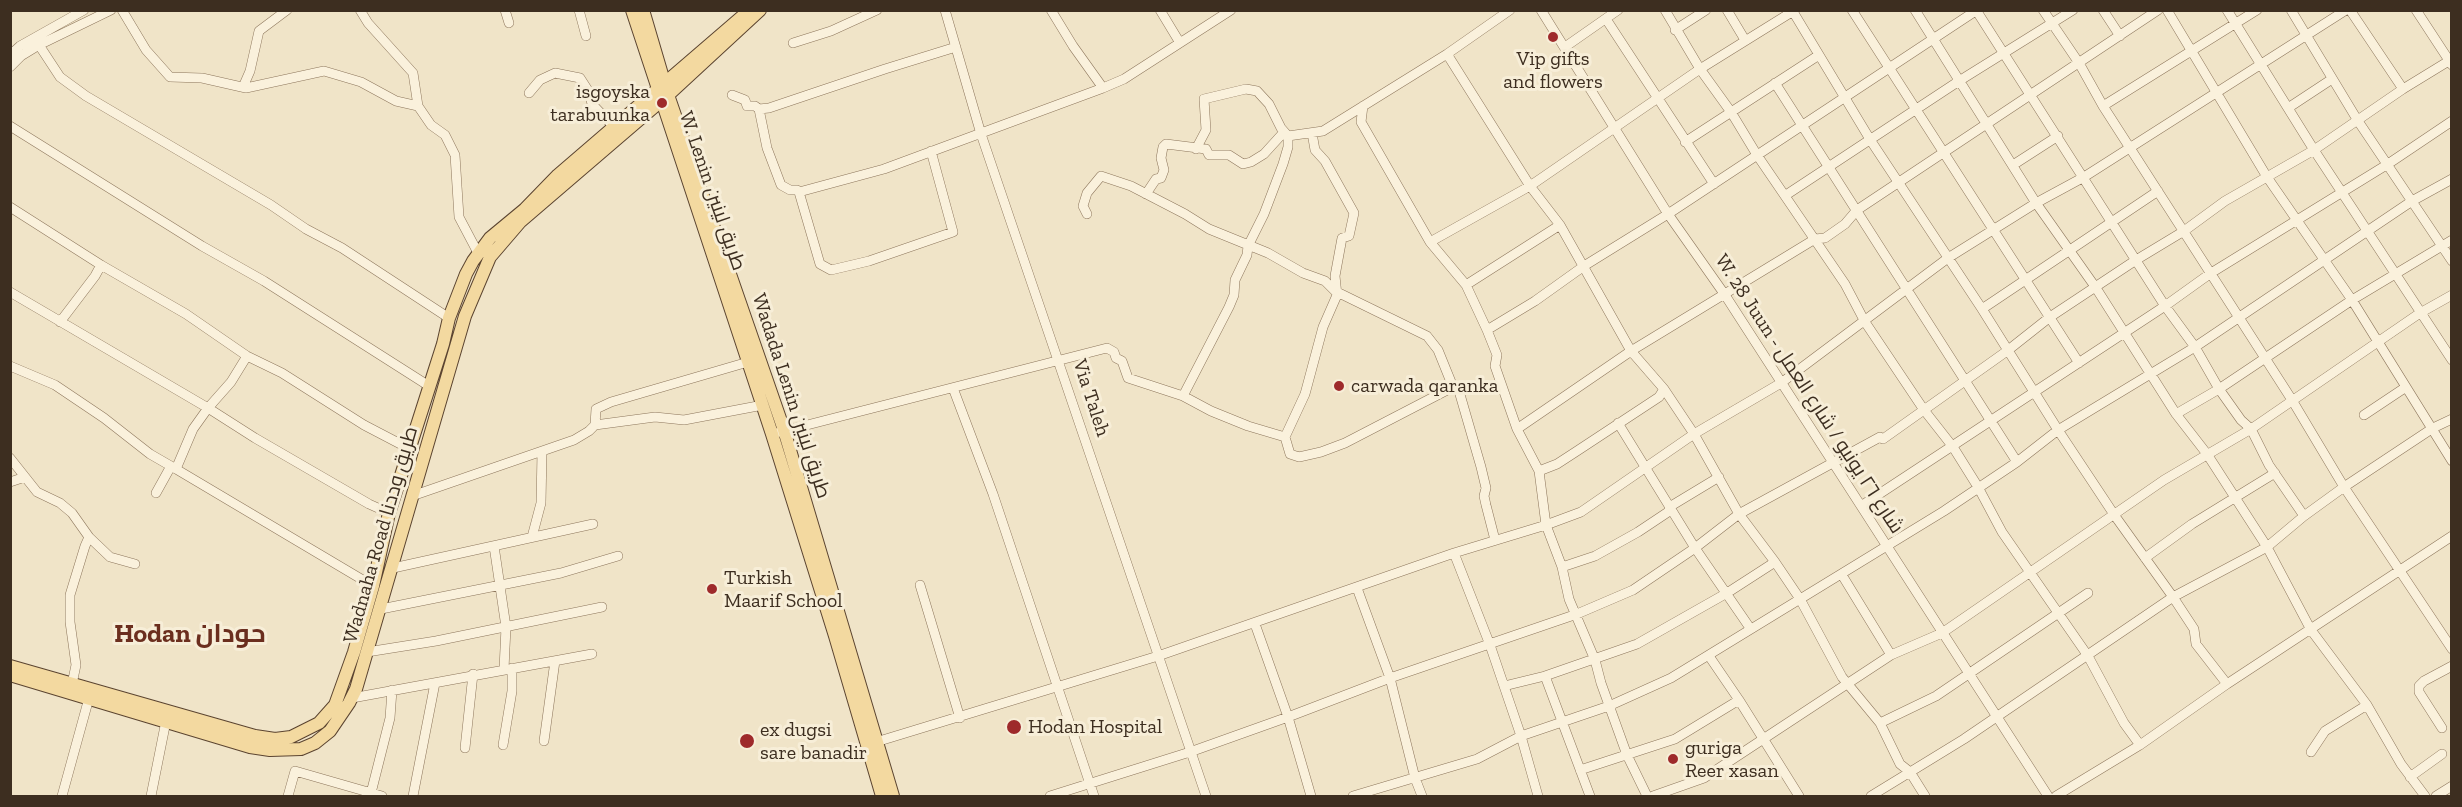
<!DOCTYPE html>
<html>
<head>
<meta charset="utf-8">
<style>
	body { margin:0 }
	#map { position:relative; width:2462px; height:807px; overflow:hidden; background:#f0e4c8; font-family:"Zilla Slab",serif }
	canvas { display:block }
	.frame { position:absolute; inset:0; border:12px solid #3d2e20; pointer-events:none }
</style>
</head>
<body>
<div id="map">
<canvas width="2462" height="807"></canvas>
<div class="frame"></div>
</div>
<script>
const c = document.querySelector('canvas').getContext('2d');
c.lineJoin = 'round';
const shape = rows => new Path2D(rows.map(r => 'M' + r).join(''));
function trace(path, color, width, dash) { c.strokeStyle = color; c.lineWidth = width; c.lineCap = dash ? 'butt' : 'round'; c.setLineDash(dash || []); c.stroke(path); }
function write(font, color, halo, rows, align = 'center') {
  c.font = font + ' "Zilla Slab",Cairo,serif'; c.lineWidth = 6; c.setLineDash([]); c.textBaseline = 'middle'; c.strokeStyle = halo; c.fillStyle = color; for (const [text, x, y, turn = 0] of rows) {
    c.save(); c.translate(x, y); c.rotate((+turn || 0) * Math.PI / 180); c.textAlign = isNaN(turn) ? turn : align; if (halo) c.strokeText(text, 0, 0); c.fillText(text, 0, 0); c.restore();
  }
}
const minor = shape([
	[122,10,146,50,170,77,202,78,246,88,324,71,361,82,396,101,418,106,431,125,445,135,455,155,459,217,478,253],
	[360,10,368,23,413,73,418,106],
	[505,10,509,23],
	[579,10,586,36],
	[945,10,981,134,1206,796],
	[1051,10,1073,46,1103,88],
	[1160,10,1180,43],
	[1541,10,1668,214,1725,295,2048,796],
	[1665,10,1700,69,1731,112,1757,155,1845,284,1865,322,1924,410,1953,447,1978,487,2002,532,2088,656,2124,723,2140,745],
	[1727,10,1745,40],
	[1792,10,1871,141,1982,309,2058,430,2115,516,2173,597,2194,629,2196,644,2227,684],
	[1852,10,2079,363],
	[1915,10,2036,203,2096,288,2176,414,2207,454,2267,547,2311,630,2367,705,2401,764,2425,796],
	[1976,10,2165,306,2195,347,2219,389,2241,420,2251,429,2269,465,2304,516],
	[2043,10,2079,63,2103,106,2292,400,2344,487,2452,649],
	[2103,10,2120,36],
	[2167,10,2267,177,2352,300,2452,461],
	[2227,10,2314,150,2452,360],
	[2291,10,2358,121,2452,261],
	[2350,10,2403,89],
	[2416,10,2452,65],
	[1606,19,1714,184],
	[1675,30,1706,10],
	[793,43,831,31,877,10],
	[39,45,60,77,86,96,271,205,306,229,342,248,449,318],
	[1565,47,1618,10],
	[1447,54,1530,186,1560,225,1631,351,1664,389,1694,434,1739,514,1775,562,1800,599,1842,677,1880,723,1900,764,1910,772,1925,796],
	[10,55,20,46,84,10],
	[10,67,21,56,39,45,111,10],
	[1775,83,2017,462],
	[243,87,250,71,259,31,287,10],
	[529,93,540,80,555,73,580,78,589,92,592,104,614,127],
	[732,95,745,100,747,106,755,106,759,109,769,108,885,69,956,47],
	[1363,106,1361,122,1430,242,1466,285,1487,330,1497,355,1495,366,1517,429,1539,471,1546,525,1562,567,1569,599,1595,660,1601,683,1627,755,1647,796],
	[2103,106,2257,10],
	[2288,108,2332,79],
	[759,109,767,148,781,185,790,190,797,190,799,192,884,169,1103,88,1124,79,1231,10],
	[10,126,202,246,264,281,429,386],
	[1685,142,1819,55],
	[1196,149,1206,130,1204,99,1246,89,1257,91,1269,104,1281,128,1288,136,1323,131,1447,54,1510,10],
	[2013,165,2058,136],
	[799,192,820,264,831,270,869,261,953,232,931,151],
	[1146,194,1156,179,1161,178,1164,170,1161,158,1163,147,1166,144,1206,149,1209,155,1229,155,1243,164,1251,162,1264,154,1284,132],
	[1786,195,1959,81,2073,10],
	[10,207,101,265,186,314,247,356,282,373,364,425,410,449],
	[1087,214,1083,206,1087,193,1101,176,1131,186,1185,214,1209,229,1268,253,1303,273,1325,281,1335,291,1427,336,1438,350,1453,387,1459,391,1481,467,1486,488,1484,496,1486,505,1495,540],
	[1430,242,1530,186,1700,69,1795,10],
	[1466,285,1560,225],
	[10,292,208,408,255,438,369,504,389,513],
	[1982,309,2158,191],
	[60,322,95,276,101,265],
	[1487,330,1535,301,1584,266,1668,214,1977,10],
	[10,366,55,385,104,418,150,454,176,469,193,429,208,408,231,382,247,356],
	[953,388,993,494,1094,796],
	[1183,396,1229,307,1234,295,1235,280,1247,255,1248,246,1264,214,1283,164,1288,147,1288,136],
	[2176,414,2219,389,2352,300,2452,240],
	[2364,415,2406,387],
	[1618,423,1695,548,1750,628],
	[595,425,596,409,611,402,748,362],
	[1517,429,1631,351,1815,239,1825,238,1845,224,1857,210,2158,10],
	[772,434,1107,348,1114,352,1116,358,1122,361,1128,378,1183,396,1211,411,1248,426,1285,437,1305,394,1323,327,1337,295,1335,276,1342,238,1349,236,1354,213,1325,161,1315,150,1312,133],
	[1285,437,1290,454,1299,457,1321,452,1345,443,1453,387],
	[10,458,37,492,60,503,72,513,89,537,85,546,70,595,70,622,76,665,72,684],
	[176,469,373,586],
	[1539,471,1557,464,1577,451,1659,397,1664,389],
	[10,482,25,477],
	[156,493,171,466],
	[412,496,574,440,589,431,595,425,655,417,684,420,763,405],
	[1861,506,2165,306,2211,273,2388,164,2452,121],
	[89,537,110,557,135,564],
	[532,537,541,503,542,452],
	[494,546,506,627,504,669],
	[1454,553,1490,645,1521,736,1538,796],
	[2145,558,2192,524,2275,473],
	[1562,567,1595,556,1638,532,1668,512,1671,506,1719,477],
	[393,568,593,524],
	[1842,575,1891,655],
	[920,585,960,718],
	[1357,588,1390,678,1415,778,1422,796],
	[381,609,561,573,618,556],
	[1255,624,1288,717,1311,796],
	[367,652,436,641,602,607],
	[1709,656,1739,700,1799,796],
	[1545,676,1590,796],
	[1504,686,1545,676,1637,644,1727,593,1775,562],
	[352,698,592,654],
	[1880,723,1936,696,2088,593],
	[2442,728,2419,692,2419,686,2424,681,2452,666],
	[544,741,555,661],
	[876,742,1158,656,1454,553,1546,525,1581,512,1694,434,1781,383,1948,258,2036,203,2084,177,2346,10],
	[503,745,512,691,512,668],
	[465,748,473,674],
	[2311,752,2325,731,2367,705],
	[1580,770,1675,739,1739,700],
	[2410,777,2442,754],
	[371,793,390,718,392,690],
	[62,796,89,698],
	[151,796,166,721],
	[288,796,295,771,382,796],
	[413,796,435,683],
	[1050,796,1190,752,1288,717,1390,678,1577,614,1633,590,1695,548,1739,514,1880,437,1883,439,2007,351,2050,317,2136,260,2184,231,2225,201,2314,150,2403,89,2452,59],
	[1353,796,1477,759,1521,736,1609,706,1671,678,1944,511,2017,462,2058,430,2195,347,2412,201,2452,179],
	[1653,796,1704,778,1891,655,1942,633,2164,480,2251,429,2420,313,2452,295],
	[1871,796,1964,739,2173,597,2267,547,2304,516,2344,487,2433,428,2452,419],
	[2056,796,2140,745,2227,684,2452,536],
	[2436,796,2452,786]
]);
const major = shape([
	[632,10,772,434,835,636,882,796],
	[643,10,668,95,784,430,893,796],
	[10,666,255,736,275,739,291,737,319,723,335,705,354,652,373,586,389,513,443,344,449,318,466,274,473,261,490,238,525,209,558,175,745,14],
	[10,675,250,747,270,750,301,749,315,743,330,731,349,703,356,689,465,316,490,257,520,222,668,95,760,10]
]);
trace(minor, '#8d765c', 10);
trace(major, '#5b4430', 14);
trace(minor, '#faf1dc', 9);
trace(major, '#f3d9a0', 12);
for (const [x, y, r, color] of [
	[1553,37,6,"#9e2a2b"],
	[662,103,6,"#9e2a2b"],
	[1339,386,6,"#9e2a2b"],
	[712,589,6,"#9e2a2b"],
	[1014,727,8,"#9e2a2b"],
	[747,741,8,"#9e2a2b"],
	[1673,759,6,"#9e2a2b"]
]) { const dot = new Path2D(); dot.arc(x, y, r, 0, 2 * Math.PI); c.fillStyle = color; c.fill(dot); trace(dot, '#f7eed8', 2); }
write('20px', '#3d2e20', '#f7eed8', [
	["Vip gifts",1553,59,"center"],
	["and flowers",1553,82,"center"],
	["isgoyska",650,92,"right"],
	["tarabuunka",650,115,"right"],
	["carwada qaranka",1351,386],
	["Turkish",724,578],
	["Maarif School",724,601],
	["Hodan Hospital",1028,727],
	["ex dugsi",760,730],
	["sare banadir",760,753],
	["guriga",1685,748],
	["Reer xasan",1685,771]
], 'left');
write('20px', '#3d2e20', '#f7eed8', [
	["W. Lenin طريق لينين",712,191,71],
	["W. 28 Juun - شارع ٢٦ يونيو / شارع العمل",1809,394,57],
	["Wadada Lenin طريق لينين",791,396,72],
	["Via Taleh",1091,398,72],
	["Wadnaha Road طريق وددنا",381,535,-74]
]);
write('bold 26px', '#6b2e1e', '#f7eed8', [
	["Hodan حودان",190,635]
]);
</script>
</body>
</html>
